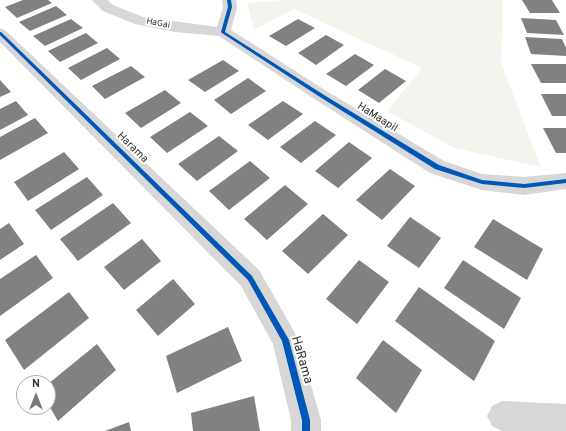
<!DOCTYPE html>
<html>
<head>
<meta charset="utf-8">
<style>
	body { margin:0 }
	#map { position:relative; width:566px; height:431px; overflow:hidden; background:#fff; font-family:Overpass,sans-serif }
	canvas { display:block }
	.north { position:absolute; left:16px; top:375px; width:40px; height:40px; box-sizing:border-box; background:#fff; border:1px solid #adadad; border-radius:50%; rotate:0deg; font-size:11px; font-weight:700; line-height:16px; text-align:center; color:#333 }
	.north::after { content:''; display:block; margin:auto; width:14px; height:18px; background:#7a7a7a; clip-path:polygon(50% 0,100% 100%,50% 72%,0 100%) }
</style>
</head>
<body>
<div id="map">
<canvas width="566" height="431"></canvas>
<div class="north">N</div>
</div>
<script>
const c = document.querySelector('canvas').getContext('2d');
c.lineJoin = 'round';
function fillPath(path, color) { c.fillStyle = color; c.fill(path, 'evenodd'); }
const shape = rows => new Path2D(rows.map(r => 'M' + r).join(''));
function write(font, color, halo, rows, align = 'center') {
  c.font = font + ' Overpass,sans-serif'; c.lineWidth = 4; c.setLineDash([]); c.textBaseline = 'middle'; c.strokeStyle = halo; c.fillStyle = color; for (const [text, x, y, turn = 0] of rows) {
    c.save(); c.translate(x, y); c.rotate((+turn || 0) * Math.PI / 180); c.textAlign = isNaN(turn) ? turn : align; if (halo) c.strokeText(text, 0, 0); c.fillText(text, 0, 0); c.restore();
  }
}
fillPath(shape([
	[283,0,502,0,503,2,501,63,541,167,454,148,387,111,422,68,294,9,254,30,247,3]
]), '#f1f5ed');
fillPath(shape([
	[23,0,48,0,52,3,17,18,5,7],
	[522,0,552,0,560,13,530,13],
	[56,6,67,15,30,31,19,22],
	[521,18,556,20,564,35,527,33],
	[71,19,83,28,45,46,33,36],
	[298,19,315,28,286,46,269,36],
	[86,33,98,43,60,62,48,51],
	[326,35,344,45,316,65,298,53],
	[525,37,562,39,566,48,566,56,531,54],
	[107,48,120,59,81,80,68,68],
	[355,54,374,65,346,86,326,74],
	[223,60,239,71,205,92,188,80],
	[531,64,566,64,566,83,541,83],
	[131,66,145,77,105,99,92,86],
	[385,69,406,81,379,103,358,90],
	[248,78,266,91,231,114,214,100],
	[0,80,11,92,0,97],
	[165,90,181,103,141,128,125,113],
	[541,94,566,94,566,116,552,116],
	[16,101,28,115,0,130,0,109],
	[283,101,303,114,268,140,248,125],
	[190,112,208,126,167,153,150,137],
	[35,118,48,133,0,160,0,137],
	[315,121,336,135,301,163,280,147],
	[543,128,566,128,566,153,556,153],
	[219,136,238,151,197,181,178,164],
	[349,142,372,158,338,188,315,171],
	[64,152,79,169,28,201,14,182],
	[250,161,270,178,229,210,209,191],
	[390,169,415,186,382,220,356,200],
	[87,177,103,195,51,230,35,210],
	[285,185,308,204,267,240,244,219],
	[113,203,131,223,78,261,60,239],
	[323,214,348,235,308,274,282,251],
	[410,217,441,238,419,268,387,246],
	[493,219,543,249,527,280,474,247],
	[9,223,24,244,0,260,0,229],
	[142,239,161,261,124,290,104,267],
	[36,255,53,278,0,316,0,279],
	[359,260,389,282,357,324,326,299],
	[463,260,521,298,504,329,444,288],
	[173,279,195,304,158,336,136,310],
	[419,287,495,341,474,381,395,321],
	[69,292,89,318,24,370,5,340],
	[228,327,242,361,177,393,166,356],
	[383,340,422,370,396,413,356,378],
	[97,344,116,370,58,421,48,404,48,384],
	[254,396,260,431,193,431,191,413],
	[129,422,131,431,105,431]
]), '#818181');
fillPath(shape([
	[92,0,108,0,113,5,143,17,217,27,223,7,222,0,236,0,237,7,231,30,328,92,444,161,482,174,524,177,566,173,566,189,524,195,482,190,430,173,316,100,219,36,175,32,135,24,103,11,92,0],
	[0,28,5,30,259,270,294,331,298,340,321,420,321,431,291,431,291,420,273,344,241,286,0,42,0,28],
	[502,401,566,404,566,431,502,431,492,426,487,416,492,406,502,401]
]), '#d7d7d7');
fillPath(shape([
	[227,0,231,0,232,7,225,32,324,95,439,165,482,180,524,184,566,179,566,183,524,188,482,184,435,169,320,97,222,33,221,32,228,7,227,0],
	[0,32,1,32,252,276,289,340,310,420,310,431,302,431,302,420,282,341,248,280,0,35,0,32]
]), '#0057b8');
write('9px', '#333', '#fff', [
	["HaGai",158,24,11]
]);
write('11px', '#333', '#fff', [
	["HaMaapil",377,118,32],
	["Harama",132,148,44]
]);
write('13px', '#333', '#fff', [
	["HaRama",301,360,74]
]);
</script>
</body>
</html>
